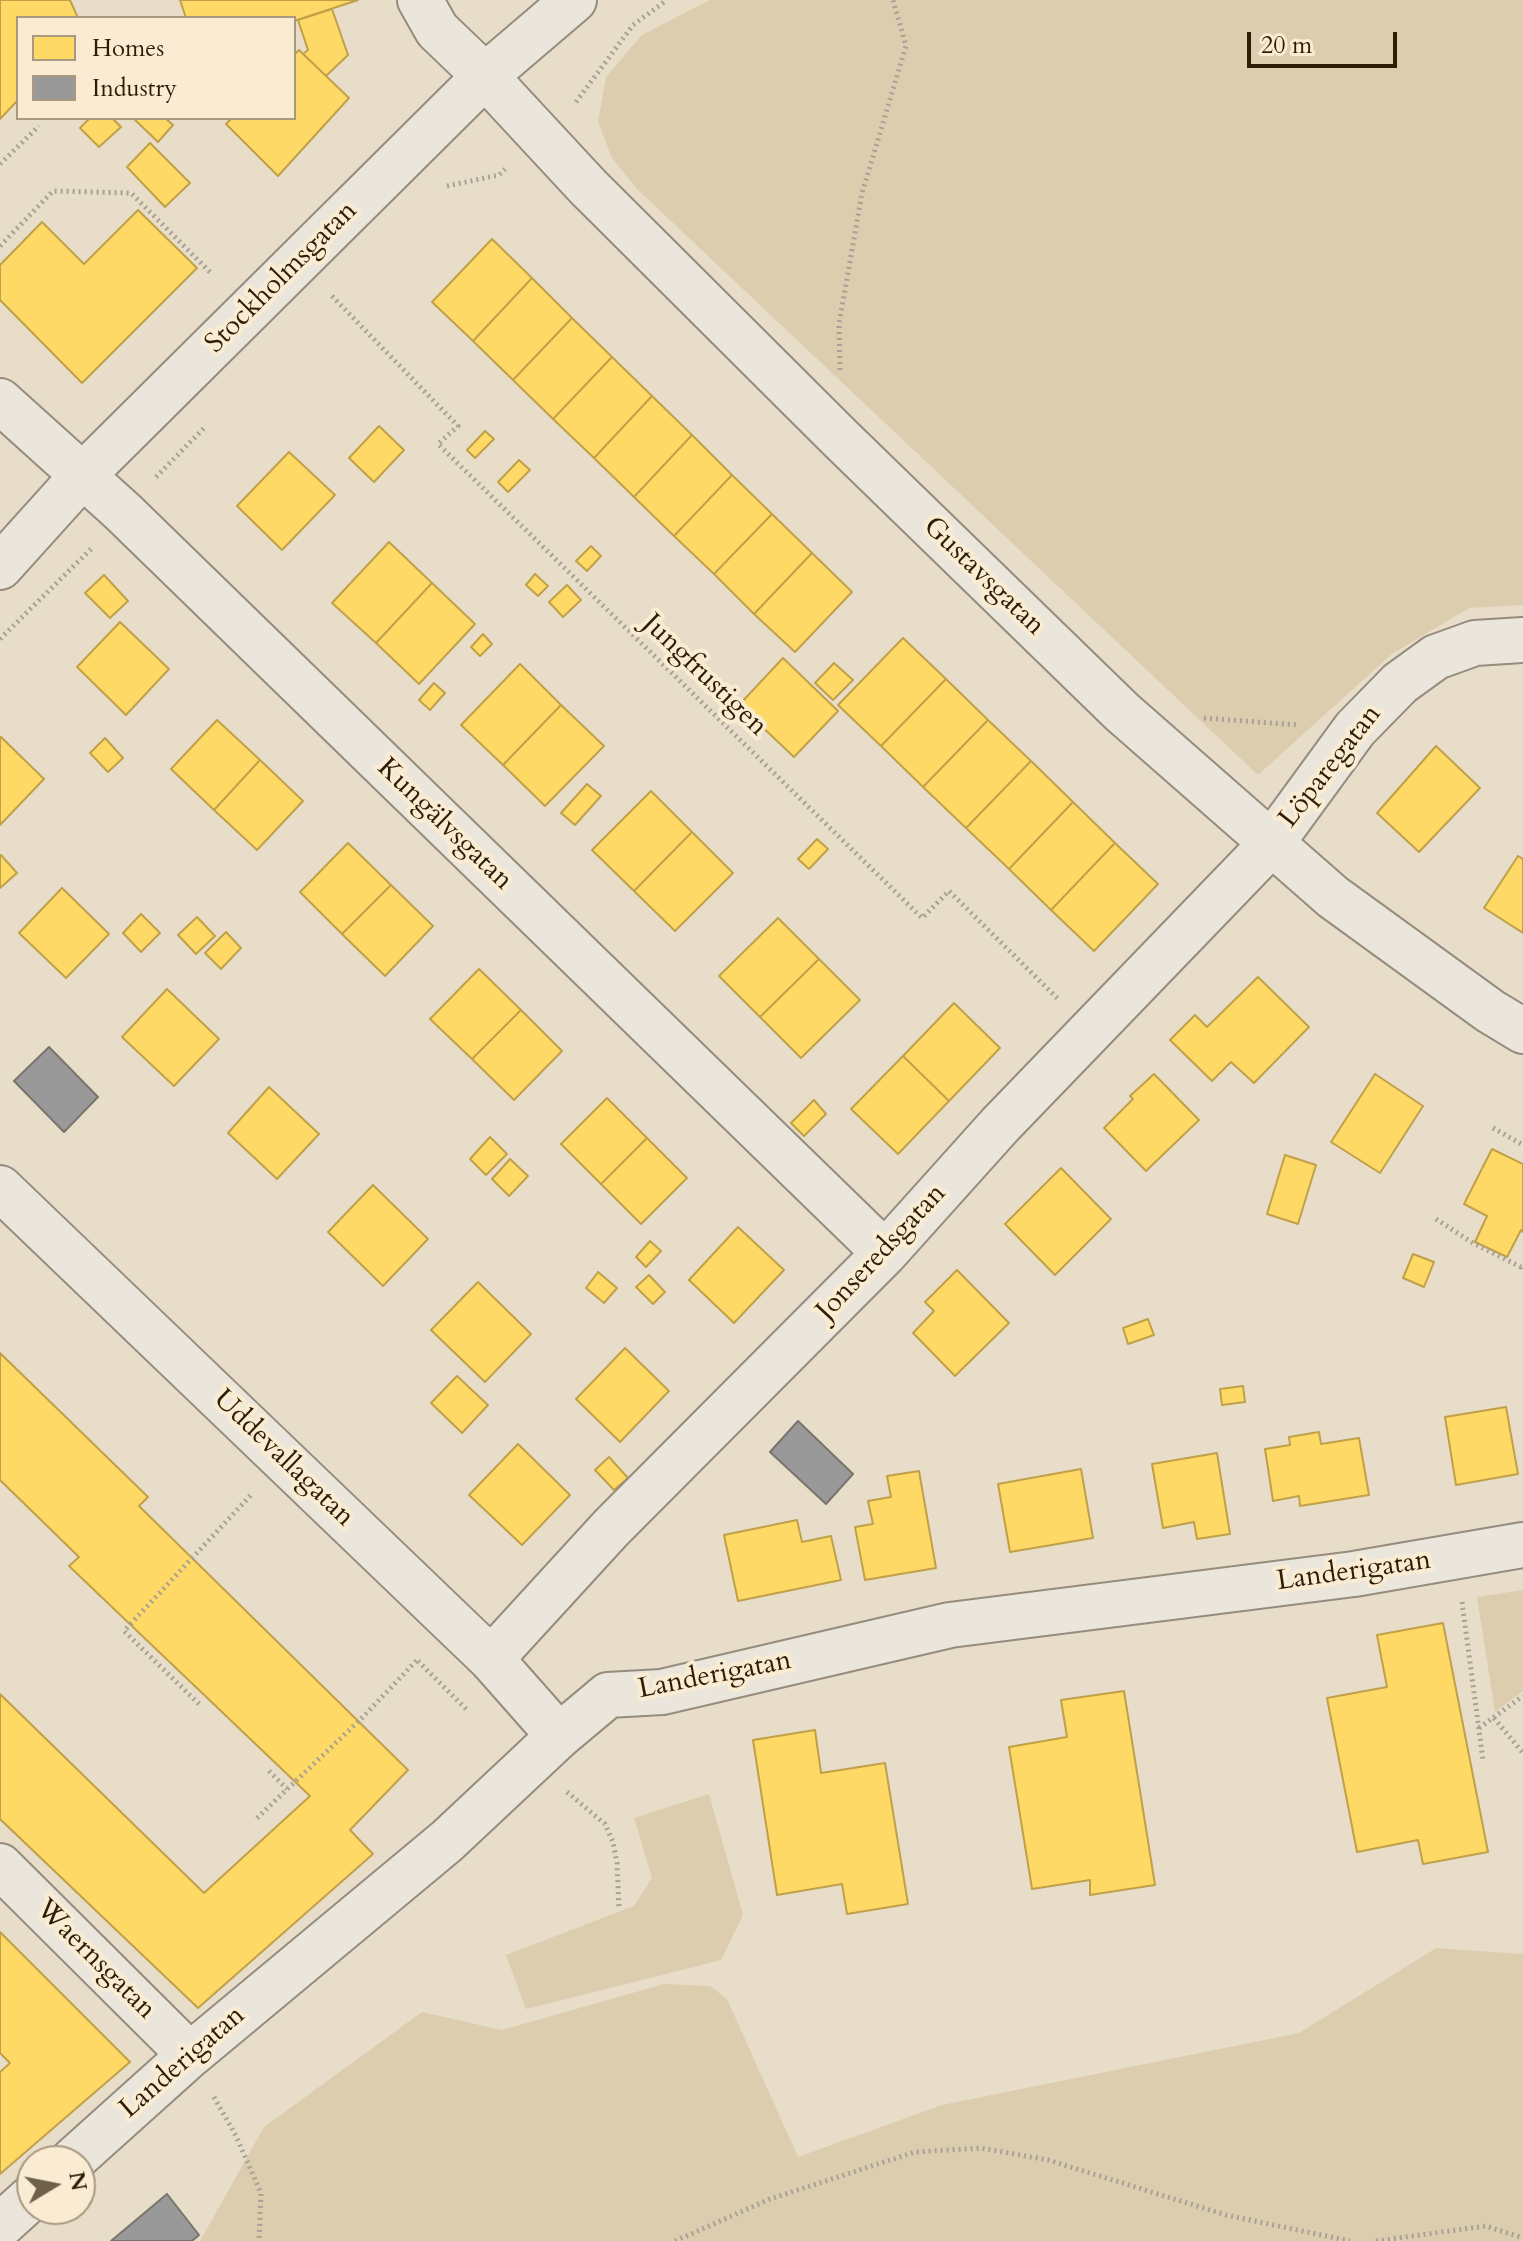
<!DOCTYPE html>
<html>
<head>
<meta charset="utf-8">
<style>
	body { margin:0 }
	#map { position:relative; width:1523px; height:2241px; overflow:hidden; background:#e8ddc8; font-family:Cardo,serif }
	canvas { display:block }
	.legend { position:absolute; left:16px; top:16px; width:280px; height:104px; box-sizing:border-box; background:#f9ecd2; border:2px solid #a89980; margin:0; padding:10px 14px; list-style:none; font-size:24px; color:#2e1c05 }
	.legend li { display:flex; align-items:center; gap:16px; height:40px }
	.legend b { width:40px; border:2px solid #a89980 }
	.north { position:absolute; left:16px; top:2145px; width:80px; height:80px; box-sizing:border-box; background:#f9ecd2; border:2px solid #a89980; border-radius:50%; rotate:80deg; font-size:22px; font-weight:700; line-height:32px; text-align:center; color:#2e1c05 }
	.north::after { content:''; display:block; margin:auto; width:28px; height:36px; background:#6f6049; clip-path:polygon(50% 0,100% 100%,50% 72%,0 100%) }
	.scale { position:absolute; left:1247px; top:32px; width:150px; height:36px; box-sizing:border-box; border:4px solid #2e1c05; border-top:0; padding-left:10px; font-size:24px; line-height:28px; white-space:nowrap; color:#2e1c05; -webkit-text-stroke:6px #f9ecd2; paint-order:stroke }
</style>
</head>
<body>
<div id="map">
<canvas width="1523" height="2241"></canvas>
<ul class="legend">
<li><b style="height:22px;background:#ffd966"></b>Homes</li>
<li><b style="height:22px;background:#999"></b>Industry</li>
</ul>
<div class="north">N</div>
<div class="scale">20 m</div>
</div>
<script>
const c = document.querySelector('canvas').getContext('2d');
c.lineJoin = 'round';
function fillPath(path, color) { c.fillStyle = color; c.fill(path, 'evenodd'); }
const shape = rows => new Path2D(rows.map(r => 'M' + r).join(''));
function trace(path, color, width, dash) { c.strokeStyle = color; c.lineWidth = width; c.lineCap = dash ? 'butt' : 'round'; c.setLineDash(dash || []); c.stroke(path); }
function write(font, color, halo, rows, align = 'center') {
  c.font = font + ' Cardo,serif'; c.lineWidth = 8; c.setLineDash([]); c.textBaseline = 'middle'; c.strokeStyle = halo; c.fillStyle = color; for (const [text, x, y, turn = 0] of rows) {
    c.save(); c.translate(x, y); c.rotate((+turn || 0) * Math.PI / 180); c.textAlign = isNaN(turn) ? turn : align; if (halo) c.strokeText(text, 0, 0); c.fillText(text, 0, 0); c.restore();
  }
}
fillPath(shape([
	[710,0,1523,0,1523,605,1469,608,1392,654,1258,775,637,189,612,158,598,122,606,77,642,35],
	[1523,1590,1523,1691,1495,1712,1477,1597],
	[709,1794,743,1915,721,1960,526,2009,506,1955,634,1906,652,1878,634,1818],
	[1436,1948,1523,1954,1523,2241,200,2241,264,2127,422,2012,502,2030,664,1984,710,1986,727,1999,798,2157,942,2105,1299,2033]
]), '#ddcdaf');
const homes = shape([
	[0,0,70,0,78,18,18,18,18,100,0,119,0,0],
	[180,0,358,0,294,21,294,18,186,18,180,0],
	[332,9,348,55,326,76,303,54,308,50,298,20,332,9],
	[299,50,349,98,278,176,226,124,232,118,294,118,294,55,299,50],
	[90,118,112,118,121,127,99,147,80,128,90,118],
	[133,118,165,118,173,125,158,142,133,118],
	[150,143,190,183,165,207,127,167,150,143],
	[138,210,197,268,82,383,0,300,0,265,42,222,84,264,138,210],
	[492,239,532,278,473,341,432,302,492,239],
	[532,278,572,318,513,380,473,341,532,278],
	[572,318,612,357,553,419,513,380,572,318],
	[612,357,652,396,594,458,553,419,612,357],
	[652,396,692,435,634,497,594,458,652,396],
	[379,426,404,450,374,482,349,458,379,426],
	[485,431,494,439,475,458,467,450,485,431],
	[692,435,732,475,674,536,634,497,692,435],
	[289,452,335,495,282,550,237,506,289,452],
	[519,460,530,470,508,492,498,482,519,460],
	[732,475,772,514,714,574,674,536,732,475],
	[772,514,812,553,754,614,714,574,772,514],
	[389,542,432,583,376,643,332,603,389,542],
	[591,546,601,556,587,571,576,561,591,546],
	[812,553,852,592,795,652,754,614,812,553],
	[535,574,548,586,538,596,526,585,535,574],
	[104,575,128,601,110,618,85,593,104,575],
	[432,583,475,624,419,684,376,643,432,583],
	[567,585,581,600,563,617,549,602,567,585],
	[120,622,169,669,126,715,77,667,120,622],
	[483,634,492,644,480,656,471,647,483,634],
	[903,638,946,679,881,746,838,705,903,638],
	[783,658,838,711,794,757,739,705,783,658],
	[834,663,853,680,833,700,815,683,834,663],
	[520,664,561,705,503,765,461,725,520,664],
	[946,679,988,720,923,787,881,746,946,679],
	[434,683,445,693,430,710,419,700,434,683],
	[561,705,604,746,545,806,503,765,561,705],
	[217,720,260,760,214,810,171,769,217,720],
	[988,720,1031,761,966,828,923,787,988,720],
	[1,737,44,779,0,825,0,738,1,737],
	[105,738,123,758,108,772,90,753,105,738],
	[1436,746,1480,788,1419,852,1377,813,1436,746],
	[260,760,303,801,257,850,214,810,260,760],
	[1031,761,1073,802,1009,869,966,828,1031,761],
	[587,784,601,796,575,825,561,813,587,784],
	[651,791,692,832,634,891,592,850,651,791],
	[1073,802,1115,843,1051,910,1009,869,1073,802],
	[692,832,733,873,675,931,634,891,692,832],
	[817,839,828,849,809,869,798,859,817,839],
	[348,843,391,885,342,934,300,892,348,843],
	[1115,843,1158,884,1094,951,1051,910,1115,843],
	[1,855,17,873,0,888,0,856,1,855],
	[1518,856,1523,859,1523,933,1484,908,1518,856],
	[391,885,433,926,385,976,342,934,391,885],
	[62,888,109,934,66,978,19,933,62,888],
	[141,914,160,933,141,952,123,933,141,914],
	[197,917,215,936,196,954,178,935,197,917],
	[778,918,819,959,760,1017,719,976,778,918],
	[226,932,241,948,221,969,205,953,226,932],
	[819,959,860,1000,801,1058,760,1017,819,959],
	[479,969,521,1010,472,1059,430,1019,479,969],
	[1258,977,1309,1027,1254,1083,1231,1062,1212,1081,1170,1040,1195,1015,1207,1027,1258,977],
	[167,989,219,1039,174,1086,122,1037,167,989],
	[954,1003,1000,1048,949,1101,903,1056,954,1003],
	[521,1010,562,1051,514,1100,472,1059,521,1010],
	[903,1056,949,1101,898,1154,851,1109,903,1056],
	[1154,1074,1199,1120,1146,1171,1104,1128,1133,1099,1130,1096,1154,1074],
	[1375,1074,1423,1106,1380,1173,1331,1142,1375,1074],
	[269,1087,319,1134,277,1179,228,1133,269,1087],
	[607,1098,647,1138,601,1184,561,1144,607,1098],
	[814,1100,826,1114,804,1136,791,1123,814,1100],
	[490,1137,507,1154,486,1175,470,1159,490,1137],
	[647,1138,687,1178,641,1224,601,1184,647,1138],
	[1492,1149,1523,1164,1523,1232,1521,1230,1507,1257,1475,1242,1487,1216,1464,1204,1492,1149],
	[1285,1155,1316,1165,1298,1224,1267,1214,1285,1155],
	[510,1159,528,1176,509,1196,492,1179,510,1159],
	[1061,1168,1111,1219,1055,1275,1005,1224,1061,1168],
	[373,1185,428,1239,383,1286,328,1232,373,1185],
	[738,1227,784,1270,734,1323,689,1280,738,1227],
	[650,1241,661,1251,646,1267,636,1257,650,1241],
	[1413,1254,1434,1262,1424,1287,1403,1278,1413,1254],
	[957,1270,1009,1323,955,1376,913,1333,934,1311,925,1302,957,1270],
	[598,1272,617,1288,604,1303,586,1288,598,1272],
	[649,1275,665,1292,653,1304,636,1287,649,1275],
	[478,1282,531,1334,485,1382,431,1330,478,1282],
	[1148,1319,1154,1335,1128,1344,1123,1328,1148,1319],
	[625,1348,669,1391,620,1442,576,1399,625,1348],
	[0,1353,148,1497,139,1506,408,1770,350,1830,373,1854,198,2008,0,1819,0,1694,204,1893,310,1796,69,1566,79,1557,0,1480,0,1353],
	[457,1376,488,1405,462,1433,431,1403,457,1376],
	[1243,1386,1245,1402,1222,1405,1220,1389,1243,1386],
	[1506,1407,1518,1474,1456,1485,1445,1417,1506,1407],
	[1319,1432,1321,1444,1359,1438,1369,1495,1300,1506,1299,1496,1273,1501,1265,1449,1290,1445,1289,1437,1319,1432],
	[518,1444,570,1495,522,1545,469,1495,518,1444],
	[1217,1453,1230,1534,1197,1539,1194,1522,1163,1528,1152,1464,1217,1453],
	[609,1457,628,1478,614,1490,595,1470,609,1457],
	[1081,1469,1093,1538,1010,1552,998,1484,1081,1469],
	[919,1471,936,1568,865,1580,855,1527,873,1524,868,1501,891,1497,887,1476,919,1471],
	[797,1520,802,1542,831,1536,841,1580,738,1601,724,1535,797,1520],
	[1443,1623,1488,1852,1423,1864,1418,1840,1357,1852,1327,1698,1387,1687,1377,1635,1443,1623],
	[1124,1691,1155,1885,1090,1895,1090,1880,1032,1889,1009,1747,1067,1737,1061,1700,1124,1691],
	[815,1730,821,1773,885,1763,908,1904,847,1914,842,1884,777,1895,753,1740,815,1730],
	[0,1932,130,2062,0,2174,0,2072,10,2063,0,2053,0,1932]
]);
fillPath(homes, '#ffd966');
trace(homes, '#c0a049', 2);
const industry = shape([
	[49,1047,98,1097,64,1132,14,1081,49,1047],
	[798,1421,853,1474,826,1504,770,1452,798,1421],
	[167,2194,199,2235,192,2241,111,2241,167,2194]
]);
fillPath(industry, '#999');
trace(industry, '#79746d', 2);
const street = shape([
	[420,0,437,30,485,76,588,187,841,439,1122,712,1333,897,1490,1011,1523,1031],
	[0,401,122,511,885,1253],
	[0,567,83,475,485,76,574,0],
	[0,1188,491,1659,559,1736],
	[491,1659,611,1528,885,1253,1000,1125,1271,844,1355,729,1400,683,1436,657,1475,643,1523,640],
	[0,1866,190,2055],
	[72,2161,190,2055,447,1841,559,1736,608,1695,662,1692,950,1625,1354,1574,1523,1545],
	[0,2226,32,2197]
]);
trace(street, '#958c7e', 48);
trace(shape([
	[576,102,633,25,667,0],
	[0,164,39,126],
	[447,186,499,175,505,169],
	[0,246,53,191,131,193,210,272],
	[332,296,458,426,438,444,922,918,949,891,1058,999],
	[840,370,839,324,862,193,906,46,893,0],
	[156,477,205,427],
	[0,639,93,547],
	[1204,718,1298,725],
	[1493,1128,1523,1145],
	[1436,1219,1473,1243,1521,1267,1523,1264],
	[1462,1602,1483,1760],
	[418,1661,467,1710],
	[199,1704,124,1631,251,1495],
	[1494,1718,1523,1753],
	[1479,1728,1523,1696],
	[269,1771,287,1789],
	[567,1792,605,1824,613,1842,617,1863,619,1909],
	[257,1818,363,1717,417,1660],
	[214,2097,236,2136,261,2193,259,2241],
	[675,2241,770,2199,915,2152,981,2148,1048,2160,1226,2215,1350,2241],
	[1376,2241,1486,2226,1523,2238]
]), '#a7a196', 5, [2, 4]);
trace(street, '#ebe6dc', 44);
write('28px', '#2e1c05', '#f9ecd2', [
	["Stockholmsgatan",282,278,-45],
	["Gustavsgatan",983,577,44],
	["Jungfrustigen",704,676,44],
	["Löparegatan",1331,767,-52],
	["Kungälvsgatan",444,825,44],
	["Jonseredsgatan",882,1253,-47],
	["Uddevallagatan",283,1459,44],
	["Landerigatan",1354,1572,-8],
	["Landerigatan",715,1676,-11],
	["Waernsgatan",95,1960,45],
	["Landerigatan",183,2063,-41]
]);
</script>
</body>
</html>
